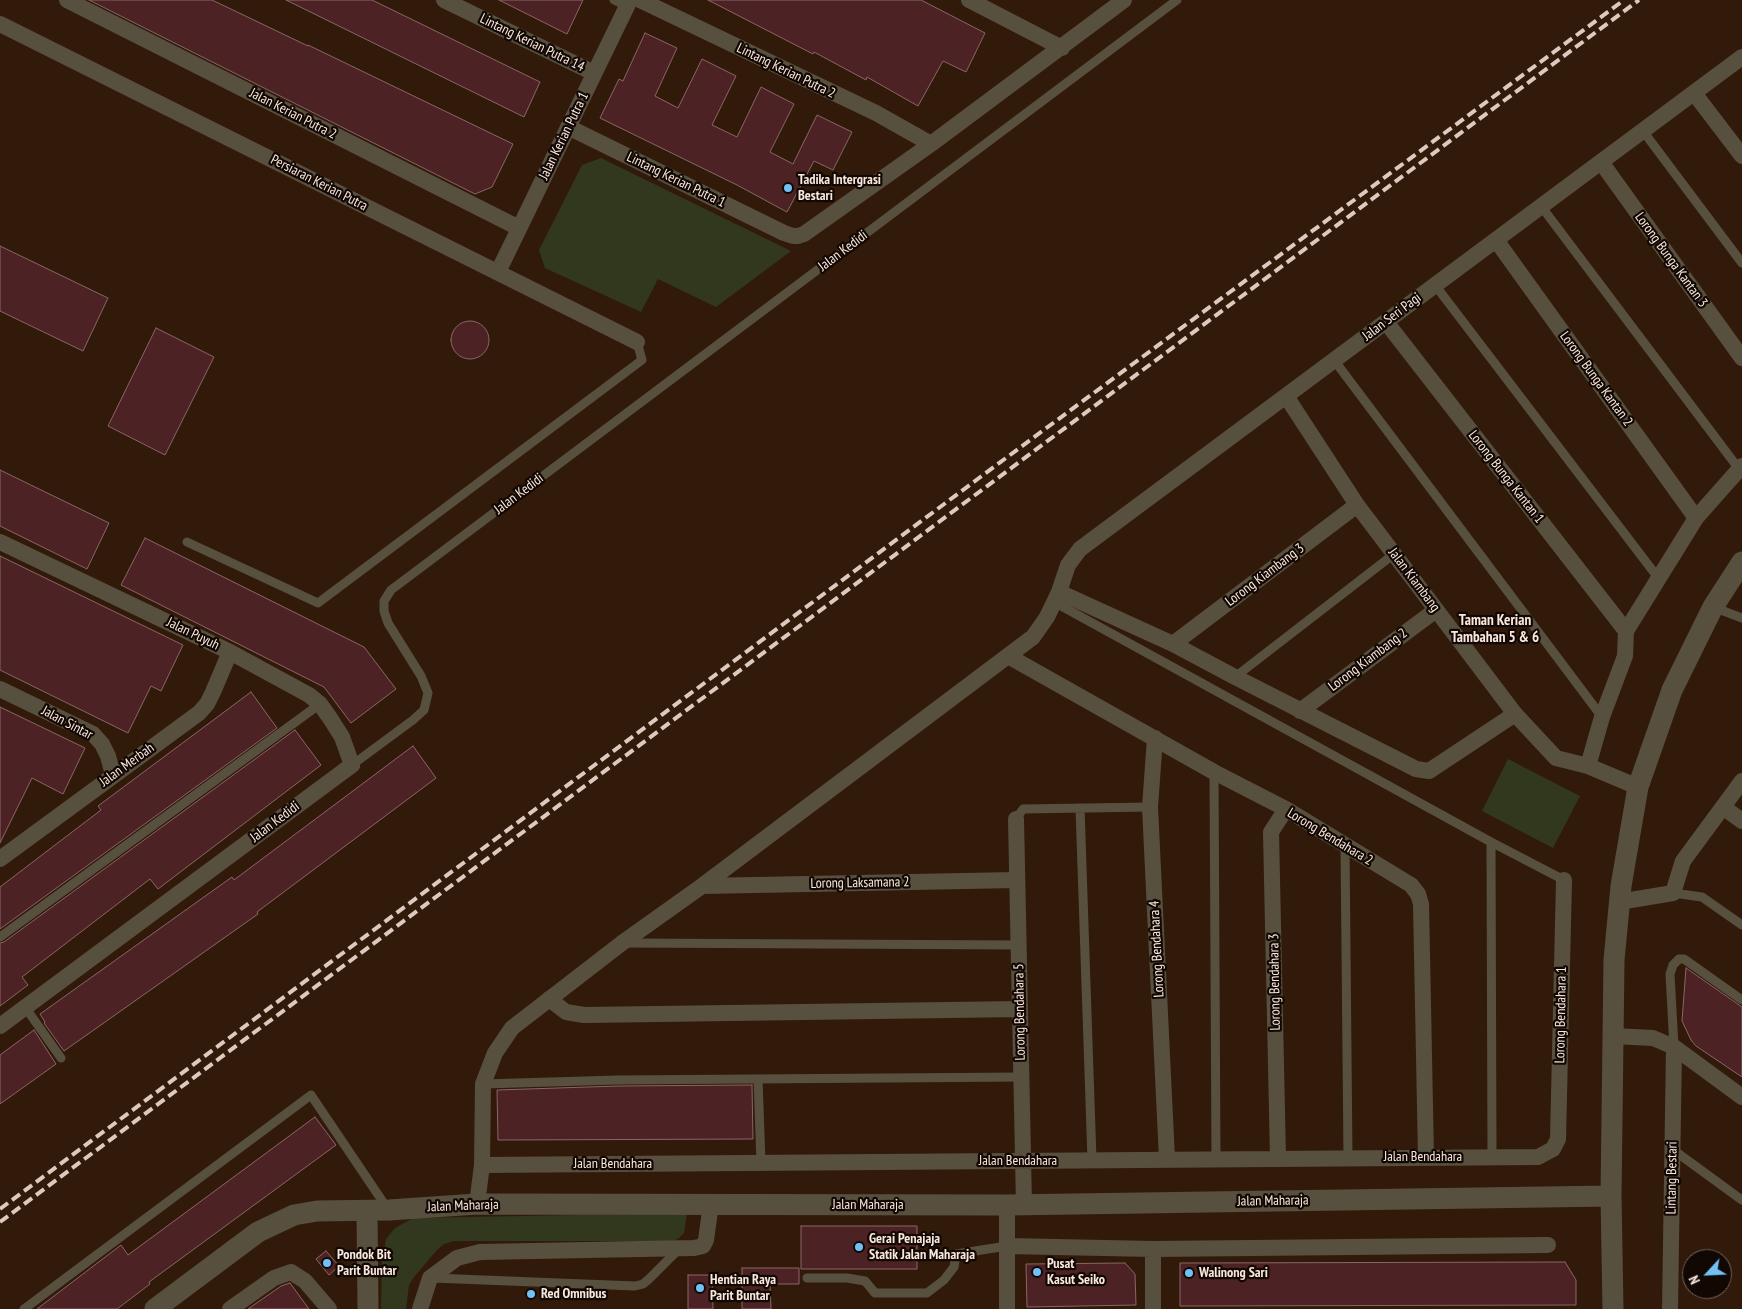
<!DOCTYPE html>
<html>
<head>
<meta charset="utf-8">
<style>
	body { margin:0 }
	#map { position:relative; width:1742px; height:1309px; overflow:hidden; background:#321a0a; font-family:"PT Sans Narrow",sans-serif }
	canvas { display:block }
	.north { position:absolute; left:1682px; top:1249px; width:50px; height:50px; box-sizing:border-box; background:#120803; border:1px solid #6f625b; border-radius:50%; rotate:245deg; font-size:14px; font-weight:700; line-height:20px; text-align:center; color:#fae8de }
	.north::after { content:''; display:block; margin:auto; width:18px; height:22px; background:#72c1f5; clip-path:polygon(50% 0,100% 100%,50% 72%,0 100%) }
</style>
</head>
<body>
<div id="map">
<canvas width="1742" height="1309"></canvas>
<div class="north">N</div>
</div>
<script>
const c = document.querySelector('canvas').getContext('2d');
c.lineJoin = 'round';
function fillPath(path, color) { c.fillStyle = color; c.fill(path, 'evenodd'); }
const shape = rows => new Path2D(rows.map(r => 'M' + r).join(''));
function trace(path, color, width, dash) { c.strokeStyle = color; c.lineWidth = width; c.lineCap = dash ? 'butt' : 'round'; c.setLineDash(dash || []); c.stroke(path); }
function write(font, color, halo, rows, align = 'center') {
  c.font = font + ' "PT Sans Narrow",sans-serif'; c.lineWidth = 4.5; c.setLineDash([]); c.textBaseline = 'middle'; c.strokeStyle = halo; c.fillStyle = color; for (const [text, x, y, turn = 0] of rows) {
    c.save(); c.translate(x, y); c.rotate((+turn || 0) * Math.PI / 180); c.textAlign = isNaN(turn) ? turn : align; if (halo) c.strokeText(text, 0, 0); c.fillText(text, 0, 0); c.restore();
  }
}
fillPath(shape([
	[601,158,791,251,716,307,658,279,641,312,545,268,539,250,582,165],
	[1508,759,1580,796,1553,848,1482,811],
	[687,1213,684,1233,678,1239,673,1241,453,1241,444,1244,437,1250,414,1277,409,1285,406,1309,381,1309,382,1261,386,1239,395,1228,413,1218]
]), '#31381e');
const building = shape([
	[89,0,212,0,308,46,308,45,513,144,492,187,475,194,89,0],
	[286,0,372,0,540,82,524,117,286,0],
	[499,0,583,0,567,34,499,0],
	[708,0,921,0,985,33,966,72,943,61,918,106,867,77,866,80,814,52,813,54,708,0],
	[645,33,677,48,655,96,678,108,702,59,736,76,712,125,737,137,761,87,794,104,770,152,793,164,817,115,852,132,833,170,814,161,787,212,737,185,600,118,619,79,623,81,645,33],
	[0,246,108,298,83,351,0,311,0,246],
	'451 340a19 19 0 1 1 38 0a19 19 0 1 1-38 0Z',
	[156,328,214,357,165,455,108,426,156,328],
	[0,470,109,523,87,569,0,526,0,470],
	[145,538,364,647,396,689,351,723,324,687,121,585,145,538],
	[0,556,183,645,161,691,151,686,128,733,0,670,0,556],
	[251,692,277,728,0,929,0,887,101,810,98,806,251,692],
	[0,707,85,748,63,794,32,778,0,843,0,707],
	[295,730,321,765,158,889,150,879,22,977,28,985,0,1006,0,943,4,942,295,730],
	[413,746,436,778,257,912,258,914,64,1051,44,1023,45,1022,40,1014,232,877,234,880,413,746],
	[1686,968,1742,1007,1742,1077,1696,1046,1691,1040,1682,1021,1686,968],
	[34,1030,56,1064,0,1104,0,1055,34,1030],
	[752,1085,753,1139,498,1140,497,1090,618,1086,752,1085],
	[315,1117,336,1145,149,1282,150,1284,117,1309,37,1309,121,1245,128,1255,315,1117],
	[801,1226,917,1226,917,1269,801,1269,801,1226],
	[326,1251,339,1266,329,1275,316,1259,326,1251],
	[1565,1262,1576,1280,1576,1305,1180,1306,1180,1263,1565,1262],
	[1125,1263,1135,1274,1136,1305,1027,1307,1026,1264,1125,1263],
	[742,1268,799,1268,799,1284,770,1284,771,1309,742,1309,742,1268],
	[688,1275,712,1275,713,1309,688,1309,688,1275],
	[290,1283,309,1309,248,1309,281,1286,290,1283]
]);
fillPath(building, '#4c2225');
trace(building, '#8a6667', 1);
trace(shape([
	[614,0,627,6],
	[1643,131,1742,263],
	[1541,206,1739,469],
	[1435,285,1659,579],
	[1334,360,1602,717],
	[187,542,318,603,642,360,637,342],
	[1054,602,1491,842],
	[1713,607,1742,618],
	[1235,677,1394,554],
	[352,765,413,720,424,710,428,693,421,676,388,623,384,611,384,601,391,590,1177,0],
	[1214,772,1216,1159],
	[1080,808,1092,1160],
	[1016,819,1023,809,1150,807],
	[1345,845,1348,1158],
	[1673,893,1702,897,1742,925],
	[0,937,320,704],
	[625,943,1019,945],
	[25,1007,61,1058],
	[1674,1047,1670,974,1673,965,1679,959,1684,959,1742,1000],
	[758,1079,761,1163],
	[483,1084,618,1080,1022,1077],
	[1672,1149,1742,1200],
	[1492,1157,1491,842,1564,880],
	[433,1278,635,1286,643,1284,649,1279,680,1248],
	[807,1278,847,1278,865,1281,875,1293,927,1293,944,1280,954,1267,956,1254,1007,1246],
	[24,1309,311,1095,387,1208]
]), '#58503f', 9);
trace(shape([
	[67,0,519,228],
	[444,0,594,73],
	[640,0,876,113,931,144],
	[969,0,1062,48],
	[0,24,637,342],
	[1694,93,1742,156],
	[568,127,784,233,793,236,798,236,804,234,931,144,1124,0],
	[1601,162,1742,358],
	[1496,240,1696,518],
	[498,272,630,0],
	[1386,322,1626,631],
	[1286,396,1357,505,1515,714,1556,758,1588,766,1638,787],
	[0,542,230,652,309,695,320,704,330,718,342,737,352,765,0,1026],
	[1059,592,1173,644,1235,677,1416,769,1429,771,1515,714],
	[1173,644,1357,505],
	[1008,656,1214,772,1286,809,1411,885,1418,894,1421,904,1426,1157],
	[0,689,93,734,102,744,108,756,113,775],
	[1300,711,1436,610],
	[1155,738,1150,807,1167,1159],
	[1588,766,1602,717,1625,656,1626,631,1696,518,1742,466],
	[1723,807,1742,821],
	[1016,819,1024,1205],
	[0,859,199,713,207,704,213,692,230,652],
	[702,886,1017,880],
	[1619,902,1673,893,1683,861,1742,781],
	[549,999,566,1012,584,1015,1020,1009],
	[1613,1036,1653,1038,1674,1047,1742,1097],
	[1278,1158,1271,832,1286,809],
	[482,1165,1538,1157,1553,1149,1558,1139,1564,880],
	[477,1204,482,1165,483,1084,495,1053,512,1028,622,943,702,886,1033,637,1047,617,1059,592,1068,565,1080,549,1742,57],
	[1007,1246,1153,1249,1548,1245],
	[230,1309,274,1278,291,1272,305,1281,329,1309],
	[420,1309,430,1278,457,1258,480,1252,694,1248,703,1246,706,1240,711,1204],
	[1007,1309,1007,1205],
	[1153,1309,1153,1249],
	[1670,1309,1674,1047]
]), '#58503f', 16);
trace(shape([
	[367,1211,368,1309],
	[155,1309,258,1232,294,1215,317,1211,389,1210,477,1204,1007,1205,1611,1196],
	[1613,1309,1611,1196,1614,960,1621,886,1638,787,1672,690,1713,607,1742,562]
]), '#58503f', 21);
trace(shape([
	[0,1209,979,478,1624,0],
	[0,1222,1639,0]
]), '#dcc9bf', 4, [10, 5]);
for (const [x, y, r, color] of [
	[788,188,5,"#72c1f5"],
	[859,1247,5,"#72c1f5"],
	[327,1263,5,"#72c1f5"],
	[1037,1272,5,"#72c1f5"],
	[1189,1273,5,"#72c1f5"],
	[700,1288,5,"#72c1f5"],
	[531,1294,5,"#72c1f5"]
]) { const dot = new Path2D(); dot.arc(x, y, r, 0, 2 * Math.PI); c.fillStyle = color; c.fill(dot); trace(dot, '#120803', 2); }
write('14px', '#fae8de', '#120803', [
	["Lintang Kerian Putra 14",532,43,26],
	["Lintang Kerian Putra 2",786,71,26],
	["Jalan Kerian Putra 2",293,114,27],
	["Jalan Kerian Putra 1",564,136,-64],
	["Lintang Kerian Putra 1",676,180,26],
	["Persiaran Kerian Putra",319,183,27],
	["Jalan Kedidi",843,251,-37],
	["Lorong Bunga Kantan 3",1671,260,54],
	["Jalan Seri Pagi",1392,317,-37],
	["Lorong Bunga Kantan 2",1596,379,54],
	["Lorong Bunga Kantan 1",1506,477,52],
	["Jalan Kedidi",519,494,-37],
	["Lorong Kiambang 3",1265,575,-37],
	["Jalan Kiambang",1414,580,53],
	["Jalan Puyuh",193,634,26],
	["Lorong Kiambang 2",1368,660,-37],
	["Jalan Sintar",67,723,28],
	["Jalan Merbah",127,765,-36],
	["Jalan Kedidi",275,822,-37],
	["Lorong Bendahara 2",1330,837,31],
	["Lorong Laksamana 2",860,883,-1],
	["Lorong Bendahara 4",1157,949,-93],
	["Lorong Bendahara 3",1275,982,-91],
	["Lorong Bendahara 5",1020,1012,-91],
	["Lorong Bendahara 1",1561,1015,-89],
	["Jalan Bendahara",1423,1157],
	["Jalan Bendahara",1018,1161],
	["Jalan Bendahara",613,1164],
	["Lintang Bestari",1672,1178,-89],
	["Jalan Maharaja",1273,1201,-1],
	["Jalan Maharaja",868,1205],
	["Jalan Maharaja",463,1206,-2]
]);
write('bold 14px', '#fae8de', '#120803', [
	["Tadika Intergrasi",798,180],
	["Bestari",798,196],
	["Gerai Penajaja",869,1239],
	["Statik Jalan Maharaja",869,1255],
	["Pondok Bit",337,1255],
	["Parit Buntar",337,1271],
	["Pusat",1047,1264],
	["Kasut Seiko",1047,1280],
	["Walinong Sari",1199,1273],
	["Hentian Raya",710,1280],
	["Parit Buntar",710,1296],
	["Red Omnibus",541,1294]
], 'left');
write('bold 15px', '#fae8de', '#120803', [
	["Taman Kerian",1495,621],
	["Tambahan 5 & 6",1495,638]
]);
</script>
</body>
</html>
